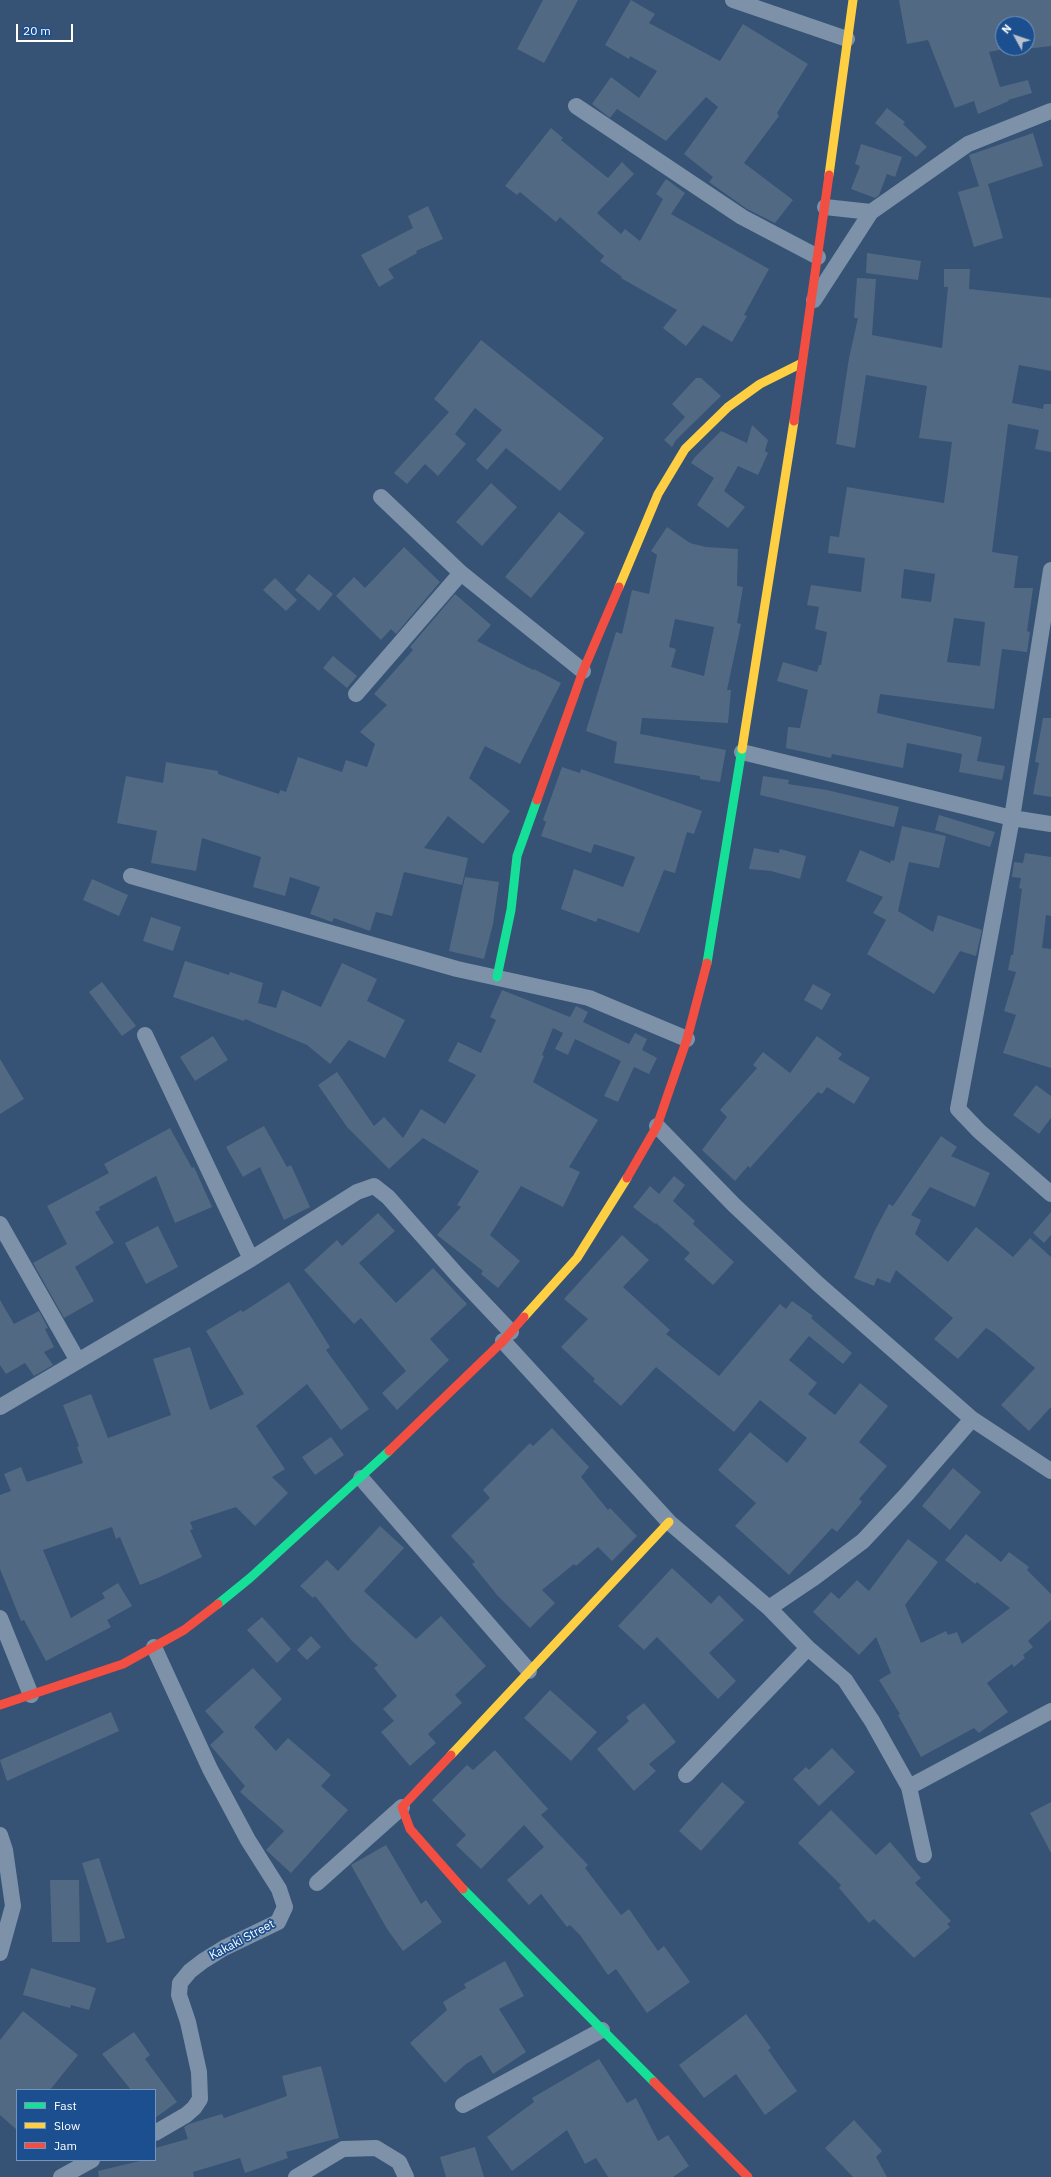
<!DOCTYPE html>
<html>
<head>
<meta charset="utf-8">
<style>
	body { margin:0 }
	#map { position:relative; width:1051px; height:2177px; overflow:hidden; background:#365274; font-family:"IBM Plex Sans",sans-serif }
	canvas { display:block }
	.legend { position:absolute; left:16px; top:2089px; width:140px; height:72px; box-sizing:border-box; background:#1b4f8f; border:1px solid #7695bc; margin:0; padding:5px 7px; list-style:none; font-size:12px; color:#fff }
	.legend li { display:flex; align-items:center; gap:8px; height:20px }
	.legend b { width:20px; border:1px solid #7695bc }
	.north { position:absolute; left:995px; top:16px; width:40px; height:40px; box-sizing:border-box; background:#1b4f8f; border:1px solid #7695bc; border-radius:50%; rotate:310deg; font-size:11px; font-weight:700; line-height:16px; text-align:center; color:#fff }
	.north::after { content:''; display:block; margin:auto; width:14px; height:18px; background:#b9c2ce; clip-path:polygon(50% 0,100% 100%,50% 72%,0 100%) }
	.scale { position:absolute; left:16px; top:24px; width:57px; height:18px; box-sizing:border-box; border:2px solid #fff; border-top:0; padding-left:5px; font-size:12px; line-height:14px; white-space:nowrap; color:#fff; -webkit-text-stroke:3px #1b4f8f; paint-order:stroke }
</style>
</head>
<body>
<div id="map">
<canvas width="1051" height="2177"></canvas>
<ul class="legend">
<li><b style="height:5px;background:#16e098"></b>Fast</li>
<li><b style="height:5px;background:#ffcf43"></b>Slow</li>
<li><b style="height:5px;background:#f24e42"></b>Jam</li>
</ul>
<div class="north">N</div>
<div class="scale">20 m</div>
</div>
<script>
const c = document.querySelector('canvas').getContext('2d');
c.lineJoin = 'round';
function fillPath(path, color) { c.fillStyle = color; c.fill(path, 'evenodd'); }
const shape = rows => new Path2D(rows.map(r => 'M' + r).join(''));
function trace(path, color, width, dash) { c.strokeStyle = color; c.lineWidth = width; c.lineCap = dash ? 'butt' : 'round'; c.setLineDash(dash || []); c.stroke(path); }
function write(font, color, halo, rows, align = 'center') {
  c.font = font + ' "IBM Plex Sans",sans-serif'; c.lineWidth = 3.5; c.setLineDash([]); c.textBaseline = 'middle'; c.strokeStyle = halo; c.fillStyle = color; for (const [text, x, y, turn = 0] of rows) {
    c.save(); c.translate(x, y); c.rotate((+turn || 0) * Math.PI / 180); c.textAlign = isNaN(turn) ? turn : align; if (halo) c.strokeText(text, 0, 0); c.fillText(text, 0, 0); c.restore();
  }
}
fillPath(shape([
	[543,0,578,0,544,63,517,49],
	[631,0,655,14,649,23,720,61,743,24,808,64,777,113,779,116,744,163,793,200,775,223,747,209,709,182,713,177,684,154,718,107,706,97,666,141,617,109,610,118,592,104,611,77,639,98,657,71,630,56,629,59,605,45],
	[899,0,1051,0,1051,46,1026,49,1027,24,1003,24,1003,48,1009,48,989,52,1000,87,1028,80,1032,93,1008,100,1009,101,978,114,974,101,955,108,928,40,907,44],
	[887,108,905,122,903,124,927,147,916,157,875,123],
	[551,128,563,138,561,140,608,178,622,162,634,174,597,213,621,234,625,229,640,241,663,199,656,194,666,179,685,193,671,214,769,269,744,315,747,316,732,342,703,325,686,346,663,328,677,310,621,278,622,277,600,261,604,256,560,217,556,222,520,192,517,195,505,186],
	[1033,133,1043,166,988,184,1003,238,974,247,958,192,979,186,969,155],
	[861,144,902,157,895,177,887,174,879,195,875,198,851,189,860,166,855,164],
	[428,206,443,239,416,251,417,253,388,269,394,278,379,287,361,255,413,228,408,216],
	[867,253,921,261,918,280,866,273],
	[944,269,970,269,969,289,1051,298,1051,371,1019,365,1012,403,1043,409,1044,404,1051,404,1051,452,1035,449,1039,430,1008,424,992,552,1018,556,1014,588,1033,588,1027,631,1030,632,1027,652,1002,649,994,709,880,694,877,713,982,737,977,761,1005,766,1002,780,959,772,962,754,907,743,903,768,832,754,831,758,786,748,788,727,800,728,808,690,777,681,783,662,817,672,819,665,821,665,827,632,815,629,819,607,807,605,811,585,861,592,865,558,828,553,830,536,839,537,847,487,944,503,952,442,919,438,927,386,866,375,855,448,836,444,849,358,858,318,854,318,857,278,876,279,872,335,942,348,948,287,944,287],
	[904,569,935,574,931,602,901,598],
	[954,618,985,622,980,666,947,662],
	[481,340,604,438,560,491,506,448,487,470,476,460,502,430,475,408,455,434,466,444,438,476,425,464,407,484,394,473,449,412,434,399],
	[696,378,701,378,721,396,676,440,672,447,664,440,685,417,672,404],
	[752,425,768,440,765,451,768,453,758,475,738,466,724,491,745,507,728,528,697,505,714,478,691,463,695,457,721,431,747,443],
	[491,483,517,507,482,546,456,522],
	[559,512,585,533,531,598,505,577],
	[667,527,690,543,706,547,738,549,737,586,743,587,737,623,741,624,727,690,731,690,728,723,642,718,640,734,726,750,720,782,700,779,700,776,614,763,617,742,586,731,616,632,622,634,632,590,649,594,657,555,651,551],
	[675,619,714,627,704,676,671,667,676,649,669,647],
	[404,547,440,582,396,634,391,629,381,640,336,596,354,577,365,588],
	[309,574,333,594,319,611,295,590],
	[275,578,297,600,286,611,263,590],
	[455,594,491,625,477,641,533,670,534,669,561,683,520,764,485,746,469,778,510,811,483,844,448,816,424,848,468,858,462,885,404,872,392,916,376,912,370,931,334,918,332,922,310,914,320,887,290,877,285,896,253,887,261,857,202,838,196,871,151,863,157,831,117,823,126,776,163,783,166,762,218,771,218,774,279,794,280,790,286,792,298,757,342,772,346,760,367,767,375,744,360,732,387,705,374,694,413,650,410,647],
	[333,656,357,676,347,688,323,668],
	[1043,718,1051,718,1051,797,1033,794,1039,763,1035,762],
	[562,767,580,773,581,769,702,811,694,834,687,832,675,873,664,870,639,933,598,918,596,922,561,909,574,869,623,887,635,857,594,844,591,853,541,836,546,822,543,820],
	[763,776,789,780,788,784,827,790,899,807,894,827,760,795],
	[939,815,995,832,990,847,935,830],
	[902,826,946,836,939,868,909,862,898,911,933,932,938,915,982,930,976,956,960,951,934,994,867,954,886,920,873,913,883,897,846,881,860,850,890,863,891,860,894,861],
	[754,848,779,853,780,849,806,856,800,879,771,871,749,869],
	[1025,853,1051,857,1051,916,1046,915,1042,948,1051,949,1051,1068,1003,1053,1016,1015,1004,1011,1016,972,1008,970,1011,955,1013,955,1022,889,1019,888,1021,878,1012,877,1014,862,1023,863],
	[465,877,499,882,493,924,484,959,449,951],
	[92,879,128,895,119,916,83,900],
	[151,917,181,927,173,951,143,941],
	[185,961,229,975,230,972,263,983,258,1003,276,1008,282,990,321,1007,342,963,377,979,367,1001,405,1020,385,1058,349,1040,330,1064,307,1045,245,1019,244,1021,173,997],
	[102,982,136,1026,122,1036,89,992],
	[813,984,831,994,822,1010,804,1000],
	[502,990,570,1017,576,1006,588,1012,583,1022,629,1044,635,1033,647,1039,642,1050,657,1058,649,1074,634,1067,618,1102,604,1096,621,1061,575,1039,568,1055,555,1049,563,1033,553,1028,542,1055,544,1056,533,1082,598,1120,569,1167,580,1172,563,1207,521,1186,490,1235,520,1261,498,1288,481,1274,483,1271,437,1235,461,1207,457,1205,479,1171,423,1138,389,1169,347,1127,318,1085,337,1072,374,1126,384,1117,403,1138,421,1109,445,1124,476,1075,448,1061,458,1042,481,1053,496,1020,490,1017],
	[213,1036,228,1060,195,1081,180,1057],
	[817,1036,842,1054,838,1059,870,1078,854,1104,827,1087,822,1094,818,1092,750,1168,748,1166,735,1181,702,1150,727,1117,720,1110,757,1068,753,1065,763,1052,790,1073],
	[0,1059,24,1099,0,1114],
	[1036,1085,1051,1096,1051,1118,1039,1134,1013,1115],
	[264,1126,287,1167,291,1165,310,1207,284,1220,260,1167,243,1177,226,1147],
	[170,1128,192,1168,194,1167,212,1207,175,1223,156,1176,99,1207,100,1210,95,1212,114,1243,75,1267,94,1301,64,1318,33,1263,67,1244,47,1206,109,1173,104,1164],
	[941,1136,957,1147,951,1156,990,1173,975,1207,930,1187,911,1215,921,1220,915,1234,948,1262,976,1227,1013,1257,1030,1238,1051,1257,1051,1407,1029,1431,1001,1405,1035,1368,994,1333,986,1328,958,1359,934,1339,953,1318,896,1270,890,1283,877,1278,874,1286,854,1278,875,1230,889,1204,893,1206],
	[674,1176,685,1185,673,1201,695,1221,693,1224,734,1262,713,1285,684,1259,690,1253,656,1223,655,1224,633,1207,650,1186,659,1194],
	[1051,1212,1051,1235,1044,1243,1033,1233],
	[378,1213,395,1231,359,1263,396,1303,433,1268,467,1304,430,1339,449,1360,397,1410,382,1393,406,1371,361,1318,354,1324,304,1270,337,1240,342,1246],
	[158,1226,178,1267,146,1284,125,1243],
	[622,1235,649,1260,623,1287,670,1330,666,1334,719,1376,780,1304,786,1309,792,1301,813,1316,811,1318,852,1353,843,1364,809,1336,789,1360,817,1383,808,1394,835,1415,860,1383,888,1406,859,1442,887,1466,859,1499,862,1502,837,1532,832,1528,789,1575,735,1526,756,1503,718,1470,750,1432,787,1463,807,1438,760,1400,734,1432,656,1367,621,1406,593,1381,595,1379,561,1347,588,1319,564,1299],
	[289,1282,330,1347,326,1350,369,1409,341,1430,307,1384,256,1426,285,1469,272,1477,288,1493,255,1526,236,1507,190,1522,193,1529,190,1530,202,1557,160,1577,140,1585,120,1537,116,1539,112,1527,43,1550,71,1618,105,1598,102,1593,118,1583,132,1606,107,1620,111,1627,46,1661,24,1620,21,1621,0,1569,0,1495,11,1491,4,1474,21,1467,27,1482,83,1463,77,1447,79,1446,63,1405,91,1394,108,1438,171,1415,153,1359,190,1347,210,1410,244,1394,206,1331,241,1310,243,1312],
	[0,1300,14,1324,39,1311,48,1328,45,1329,54,1347,44,1352,53,1365,34,1376,25,1363,6,1374,0,1365],
	[552,1428,589,1467,581,1477,608,1510,610,1508,637,1536,612,1561,598,1547,576,1566,574,1564,542,1590,555,1603,530,1628,497,1595,472,1564,475,1562,451,1536,490,1498,483,1490,530,1443,533,1446],
	[331,1437,344,1455,315,1475,302,1457],
	[953,1468,981,1492,950,1530,922,1506],
	[380,1526,404,1548,364,1591,416,1639,441,1616,486,1666,455,1695,462,1703,428,1734,436,1743,410,1766,381,1732,394,1721,383,1709,397,1696,374,1668,378,1665,351,1640,315,1596,313,1598,300,1586,327,1560,338,1571],
	[966,1534,1001,1562,1009,1552,1029,1567,1027,1570,1051,1594,1051,1620,1028,1641,1033,1647,1023,1655,1025,1658,1014,1667,1012,1664,987,1683,1008,1712,979,1733,974,1728,921,1757,898,1715,900,1714,879,1680,891,1673,876,1637,859,1655,813,1612,831,1592,839,1599,857,1580,869,1591,908,1539,938,1562,905,1605,921,1643,946,1631,948,1635,957,1632,962,1644,1010,1608,977,1582,975,1584,945,1560],
	[672,1568,711,1604,719,1595,744,1620,709,1653,736,1681,718,1699,657,1637,644,1650,618,1626],
	[262,1617,291,1649,277,1663,247,1630],
	[311,1636,321,1647,307,1660,297,1650],
	[253,1668,282,1699,254,1727,276,1751,288,1738,316,1762,331,1775,321,1786,348,1810,291,1873,266,1850,284,1831,240,1792,245,1786,210,1745,224,1732,205,1711],
	[550,1690,597,1732,571,1761,524,1718],
	[644,1703,676,1742,649,1764,656,1771,634,1791,597,1749,629,1721,626,1717],
	[111,1712,119,1731,7,1781,0,1760],
	[832,1748,855,1772,819,1806,793,1779,806,1767,809,1770],
	[495,1750,548,1809,541,1815,588,1865,585,1868,621,1915,629,1909,658,1951,664,1946,690,1982,647,2013,616,1969,608,1975,580,1935,570,1925,567,1927,541,1894,529,1905,507,1880,544,1847,524,1825,481,1869,456,1845,466,1835,432,1800,467,1765,473,1770],
	[722,1782,745,1802,701,1851,679,1831],
	[1051,1802,1051,1853,1030,1813],
	[831,1810,876,1855,890,1842,921,1878,915,1883,951,1921,947,1924,950,1927,914,1958,874,1919,869,1923,839,1888,841,1885,798,1843],
	[386,1845,421,1904,426,1900,442,1922,403,1951,387,1929,351,1865],
	[99,1858,125,1938,107,1943,82,1863],
	[50,1880,79,1880,80,1942,52,1942],
	[505,1961,524,1996,499,2009,526,2052,493,2074,481,2055,466,2064,445,2083,410,2043,447,2010,443,2002,466,1988,464,1984],
	[31,1968,96,1988,89,2010,71,2005,70,2008,23,1995],
	[23,2011,78,2055,50,2090,17,2090,17,2130,0,2115,0,2040],
	[746,2014,771,2048,768,2050,797,2091,765,2115,736,2074,704,2098,679,2065],
	[134,2032,150,2055,145,2059,177,2102,155,2118,155,2090,131,2090,102,2054],
	[599,2059,627,2103,636,2098,658,2141,668,2135,689,2166,673,2177,608,2177,596,2158,585,2164,567,2130,512,2171,487,2137,534,2102,532,2098],
	[321,2066,339,2138,286,2152,288,2158,245,2173,240,2158,193,2172,194,2177,99,2177,98,2171,144,2160,155,2160,155,2148,188,2139,184,2127,189,2124,222,2114,224,2118,287,2096,282,2076],
	[854,2120,882,2151,876,2157,887,2177,853,2177,825,2148],
	[475,2147,484,2177,446,2177,440,2157]
]), '#526984');
trace(shape([
	[733,0,847,39],
	[576,106,742,217,818,257],
	[825,207,871,212],
	[814,300,871,212,968,144,1051,111],
	[381,497,461,573,583,671],
	[1051,570,1012,818,958,1109,979,1131,1051,1194],
	[356,694,461,573],
	[742,752,1012,818,1051,824],
	[131,876,457,969,589,998,687,1039],
	[145,1035,251,1259],
	[657,1126,734,1205,818,1284,972,1419,1051,1471],
	[0,1224,78,1361],
	[503,1341,669,1522,769,1608,808,1648,845,1680,872,1721,909,1787,924,1855],
	[0,1407,251,1259,357,1192,374,1186,388,1197,458,1276,511,1332],
	[361,1478,529,1671],
	[769,1608,815,1577,863,1541,906,1495,972,1419],
	[0,1618,31,1695],
	[154,1647,210,1769,248,1840,279,1889,285,1907,278,1922,224,1948,203,1961,190,1971,180,1983,179,1995,188,2022,199,2072,200,2099,194,2108,186,2115,155,2133],
	[686,1775,808,1648],
	[909,1787,1051,1711],
	[0,1835,5,1850,13,1906,0,1953],
	[317,1883,402,1807],
	[463,2105,602,2030],
	[61,2177,92,2160],
	[296,2177,343,2149,376,2148,399,2162,406,2177]
]), '#7d92a8', 16);
trace(shape([
	[707,963,742,749],
	[497,977,511,910,517,856,537,800],
	[218,1604,250,1578,389,1451],
	[463,1889,654,2082]
]), '#16e098', 9);
trace(shape([
	[829,175,853,0],
	[619,587,658,494,685,449,728,407,760,384,802,363],
	[742,749,794,421],
	[524,1317,577,1258,627,1178],
	[451,1755,669,1522]
]), '#ffcf43', 9);
trace(shape([
	[794,421,829,175],
	[537,800,583,671,619,587],
	[627,1178,657,1126,687,1039,707,963],
	[389,1451,503,1341,524,1317],
	[0,1705,123,1664,184,1630,218,1604],
	[451,1755,402,1807,410,1829,463,1889],
	[654,2082,748,2177]
]), '#f24e42', 9);
write('12px', '#fff', '#1b4f8f', [
	["Kakaki Street",242,1940,-28]
]);
</script>
</body>
</html>
